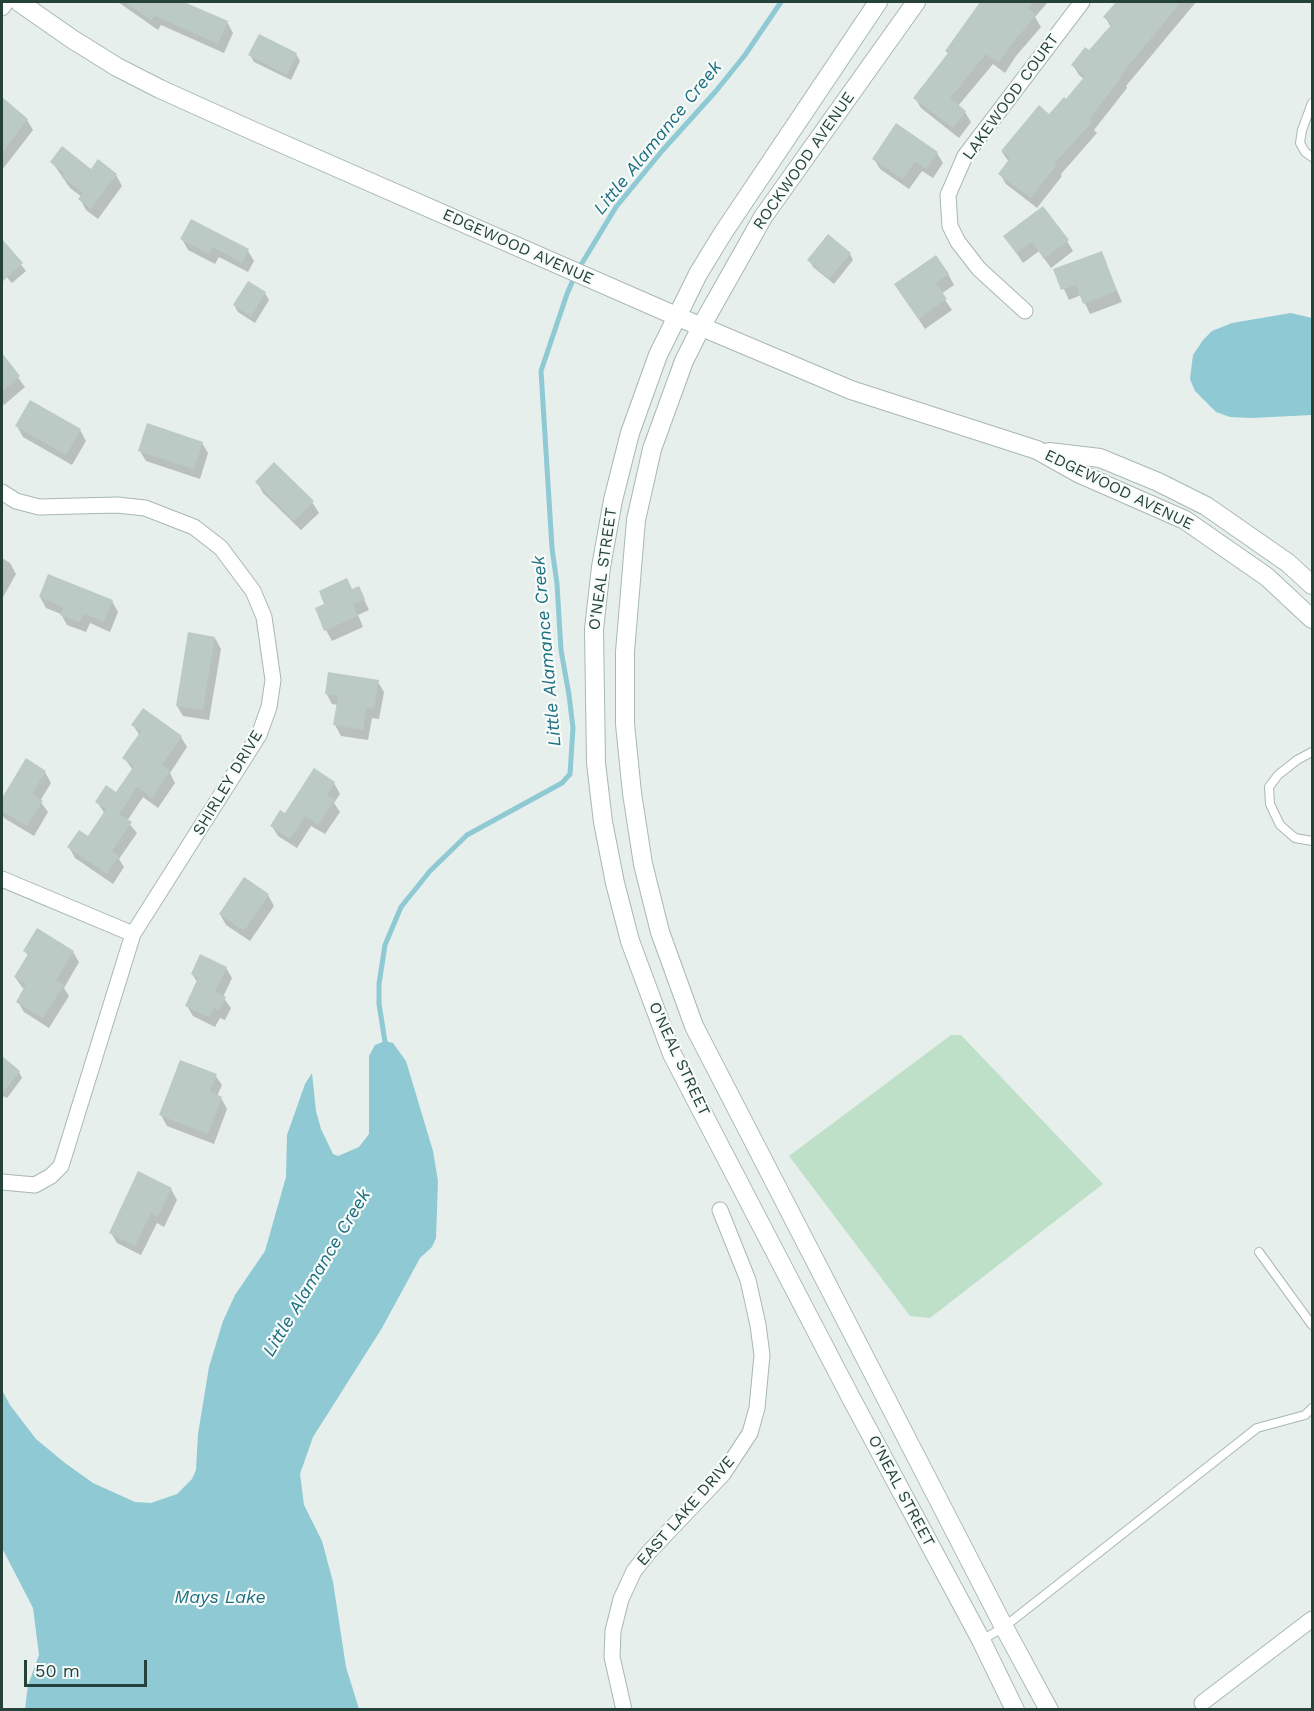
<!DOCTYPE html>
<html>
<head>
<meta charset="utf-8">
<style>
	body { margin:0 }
	#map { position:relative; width:1314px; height:1711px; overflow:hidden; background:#e6efeb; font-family:"Work Sans",sans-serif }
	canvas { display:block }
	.frame { position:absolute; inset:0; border:3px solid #24423a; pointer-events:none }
	.scale { position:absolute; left:24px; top:1660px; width:123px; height:27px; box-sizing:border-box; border:3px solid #24423a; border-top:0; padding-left:8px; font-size:18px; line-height:21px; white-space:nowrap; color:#24423a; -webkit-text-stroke:4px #f7fbf9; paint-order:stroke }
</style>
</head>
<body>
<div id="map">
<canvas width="1314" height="1711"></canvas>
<div class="frame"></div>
<div class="scale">50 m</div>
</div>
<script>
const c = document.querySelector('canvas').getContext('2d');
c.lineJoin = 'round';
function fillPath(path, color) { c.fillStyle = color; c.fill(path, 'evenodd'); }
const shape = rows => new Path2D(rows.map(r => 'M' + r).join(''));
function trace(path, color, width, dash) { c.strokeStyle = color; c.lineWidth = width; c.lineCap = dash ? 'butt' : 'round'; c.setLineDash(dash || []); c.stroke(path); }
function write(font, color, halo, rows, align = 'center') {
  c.font = font + ' "Work Sans",sans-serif'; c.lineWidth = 4.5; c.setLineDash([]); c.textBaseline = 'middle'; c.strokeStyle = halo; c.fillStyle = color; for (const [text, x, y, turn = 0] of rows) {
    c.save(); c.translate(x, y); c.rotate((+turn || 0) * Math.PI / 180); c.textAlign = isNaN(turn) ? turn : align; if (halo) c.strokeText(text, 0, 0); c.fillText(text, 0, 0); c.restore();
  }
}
fillPath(shape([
	[951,1035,961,1035,1103,1184,930,1318,910,1316,789,1156]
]), '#bfe0c8');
fillPath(shape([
	[1291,313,1312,318,1312,415,1251,418,1230,417,1216,412,1195,391,1190,379,1193,355,1203,340,1212,331,1232,323],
	[385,1041,393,1043,406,1061,433,1151,438,1181,436,1238,432,1247,420,1258,382,1328,313,1437,300,1474,304,1505,322,1541,333,1582,346,1667,359,1709,25,1709,28,1685,39,1655,33,1608,2,1548,2,1390,10,1405,36,1439,65,1463,93,1483,135,1502,151,1503,177,1494,192,1479,196,1470,198,1434,209,1367,223,1321,235,1295,265,1251,286,1177,287,1135,305,1084,312,1073,316,1111,321,1129,333,1154,338,1156,359,1147,369,1134,369,1056,375,1045]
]), '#8ec9d4');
fillPath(shape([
	[118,2,165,2,178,11,227,22,233,33,224,53,161,25,158,30],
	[982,2,1048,2,1035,17,1041,27,1016,56,1005,73,993,64,958,106,965,112,971,122,959,138,921,108,915,98,949,54,946,51],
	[1118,2,1129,11,1137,2,1196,2,1126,86,1127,88,1094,130,1097,133,1061,174,1062,176,1037,208,1006,184,1000,174,1009,162,1002,152,1049,116,1066,101,1084,79,1079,75,1073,65,1089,52,1111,27,1105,17],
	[296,54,300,61,291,80,254,62,250,55],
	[2,99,27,120,33,130,2,170],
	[937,153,943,163,933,178,922,171,909,189,880,169,874,159],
	[52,162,116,175,122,186,98,219,86,210,80,199,82,197,70,188],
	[191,221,248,251,254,261,248,272,219,257,215,264,188,250,182,239],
	[1005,236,1067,241,1073,251,1051,268,1039,251,1023,263],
	[4,244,26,271,12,283,2,272,2,245],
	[1101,253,1122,302,1090,314,1081,295,1069,300,1055,270],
	[850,254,853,260,834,284,813,267,809,260],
	[948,274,954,285,941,294,952,310,925,329,896,285],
	[265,293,269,300,255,323,238,312,234,305],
	[2,356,25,387,4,405,2,402],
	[17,426,80,430,86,441,72,465,23,437],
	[202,443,208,453,200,479,146,461,140,451],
	[257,482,312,502,319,513,301,530,263,493],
	[2,558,10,563,16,574,2,599],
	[353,591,364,599,369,610,358,615,363,627,332,641,326,630],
	[40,597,112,601,118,612,110,632,90,623,86,632,67,625,61,614,46,608],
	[215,638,221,649,209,720,183,716,177,706],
	[378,682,384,692,379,719,372,718,368,740,341,736,335,725,338,705,332,704,326,693],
	[133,725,181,737,187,747,170,773,175,783,158,808,143,797,127,821,137,833,119,859,124,867,113,884,75,858,69,847,88,838,105,814,97,802,116,794,133,770,124,758,140,736],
	[26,760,45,772,51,783,40,801,48,812,34,836,4,818,2,814,2,801],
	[334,783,340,794,334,803,340,812,325,834,311,826,297,848,278,836,272,826],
	[268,895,274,906,250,941,226,925,220,914],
	[25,951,73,952,79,962,64,988,69,996,49,1028,24,1012,18,1002,25,989,22,987,15,977,28,956],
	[226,968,232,978,223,997,231,1008,225,1020,220,1018,215,1027,193,1016,187,1006,198,983,192,974],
	[2,1058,19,1072,22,1078,7,1098,4,1096,2,1100],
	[215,1075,222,1085,217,1096,221,1098,227,1109,214,1144,167,1126,161,1115],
	[171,1189,177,1200,164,1227,157,1223,141,1255,117,1243,111,1233]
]), '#0003');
trace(shape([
	[386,1048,379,1004,379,984,385,945,401,907,430,871,467,835,562,783,570,774,573,728,569,695,561,650,557,584,552,548,541,371,567,294,576,273,616,207,662,151,716,91,745,55,781,2]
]), '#8ec9d4', 5);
fillPath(shape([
	[125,2,184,2,228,21,218,44,155,16,151,20],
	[980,2,1033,2,1028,8,1036,15,1010,46,999,63,986,54,950,98,966,111,953,128,913,98,948,53,945,51],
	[1116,2,1181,2,1120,76,1122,77,1089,119,1092,122,1055,163,1057,164,1031,198,998,174,1010,158,1001,151,1039,105,1049,114,1064,97,1066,99,1085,76,1071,65,1085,47,1089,50,1112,24,1103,17],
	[259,34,297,53,287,75,248,55],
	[2,97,28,119,2,153],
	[896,123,938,152,926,169,915,161,903,179,872,159],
	[62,146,91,169,98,159,117,174,91,209,78,199,83,193,62,177,64,173,50,162],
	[1043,206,1069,240,1044,259,1032,242,1016,253,1003,236],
	[191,219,249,249,242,263,213,247,209,254,180,239],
	[828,234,851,253,829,279,807,260],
	[2,239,23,263,2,282],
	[1102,251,1117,291,1083,304,1076,285,1061,290,1053,269],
	[936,255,949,274,936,283,947,299,918,319,894,284],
	[248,281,266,292,251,317,233,305],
	[2,353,20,376,2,392],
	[30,400,81,429,66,455,15,426],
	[147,423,203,442,194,469,138,451],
	[274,462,314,501,294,521,255,482],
	[48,574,113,600,104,622,84,614,80,622,60,615,63,607,39,597],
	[347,578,352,589,359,586,365,599,353,604,358,616,324,631,315,608,324,604,319,591],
	[188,632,215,637,203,710,176,706],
	[328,672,379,680,374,709,366,708,363,730,333,725,338,696,325,694],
	[143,708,182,736,162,765,170,771,152,798,137,787,119,814,132,822,112,851,119,856,107,874,67,847,79,830,88,836,106,809,95,802,106,785,116,792,134,766,122,758,141,731,131,725],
	[26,758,46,771,32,794,43,801,27,826,2,811,2,798],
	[314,768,335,782,327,795,335,800,318,825,305,816,290,839,270,826,280,810,285,813],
	[244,877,269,894,244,931,219,914],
	[37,928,74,951,56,980,64,985,43,1018,16,1002,26,984,14,977,28,954,23,951],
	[200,954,227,967,215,992,226,997,219,1010,214,1008,209,1017,185,1006,198,978,191,974],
	[2,1056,20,1071,2,1094],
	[180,1060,217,1074,210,1091,222,1097,208,1134,159,1115],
	[138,1171,172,1188,158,1217,151,1213,135,1246,109,1233]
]), '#bbcac4');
const service = shape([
	[1312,103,1302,130,1300,143,1305,152,1312,157],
	[1312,752,1297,760,1278,775,1269,787,1270,804,1280,825,1295,838,1312,841],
	[1259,1252,1312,1325],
	[982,1640,1004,1627,1257,1428,1305,1415,1312,1408]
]);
const minor = shape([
	[2,8,6,2],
	[1025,311,979,269,958,242,950,226,948,195,965,156,1082,2],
	[2,492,16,501,39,507,117,505,145,508,194,527,221,548,253,591,264,617,273,680,269,707,259,735,133,934,61,1166,51,1176,35,1185,2,1182],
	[2,879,133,934],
	[1202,1703,1312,1619],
	[624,1710,612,1657,613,1631,621,1599,634,1571,649,1552,723,1474,750,1433,757,1408,762,1355,758,1325,748,1280,720,1210]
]);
const tertiary = shape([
	[19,2,72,39,117,67,160,89,251,130,676,316,851,390,1037,450,1078,473,1185,520,1267,577,1312,619],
	[878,2,723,233,698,274,658,355,630,433,613,500,601,567,594,629,596,763,603,822,615,883,630,941,672,1054,850,1396,981,1640,1015,1710],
	[916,2,763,217,701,327,684,361,652,449,636,520,625,652,625,724,632,793,643,864,660,932,694,1026,1004,1627,1049,1710],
	[1049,452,1100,458,1158,482,1206,506,1288,563,1312,585]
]);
trace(service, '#a8b8b2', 10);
trace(minor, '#a8b8b2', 17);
trace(tertiary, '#a8b8b2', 20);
trace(service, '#fff', 8);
trace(minor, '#fff', 15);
trace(tertiary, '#fff', 18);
write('16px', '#24423a', '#f7fbf9', [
	["LAKEWOOD COURT",1011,97,-54],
	["ROCKWOOD AVENUE",804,161,-55],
	["EDGEWOOD AVENUE",518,247,24],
	["EDGEWOOD AVENUE",1119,490,26],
	["O'NEAL STREET",603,569,-82],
	["SHIRLEY DRIVE",228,783,-59],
	["O'NEAL STREET",679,1059,65],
	["O'NEAL STREET",901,1491,62],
	["EAST LAKE DRIVE",686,1511,-49]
]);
write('italic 18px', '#1c6f80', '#f7fbf9', [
	["Little Alamance Creek",658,138,-51],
	["Little Alamance Creek",547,651,-95],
	["Little Alamance Creek",317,1273,-59],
	["Mays Lake",220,1598]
]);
</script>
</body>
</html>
